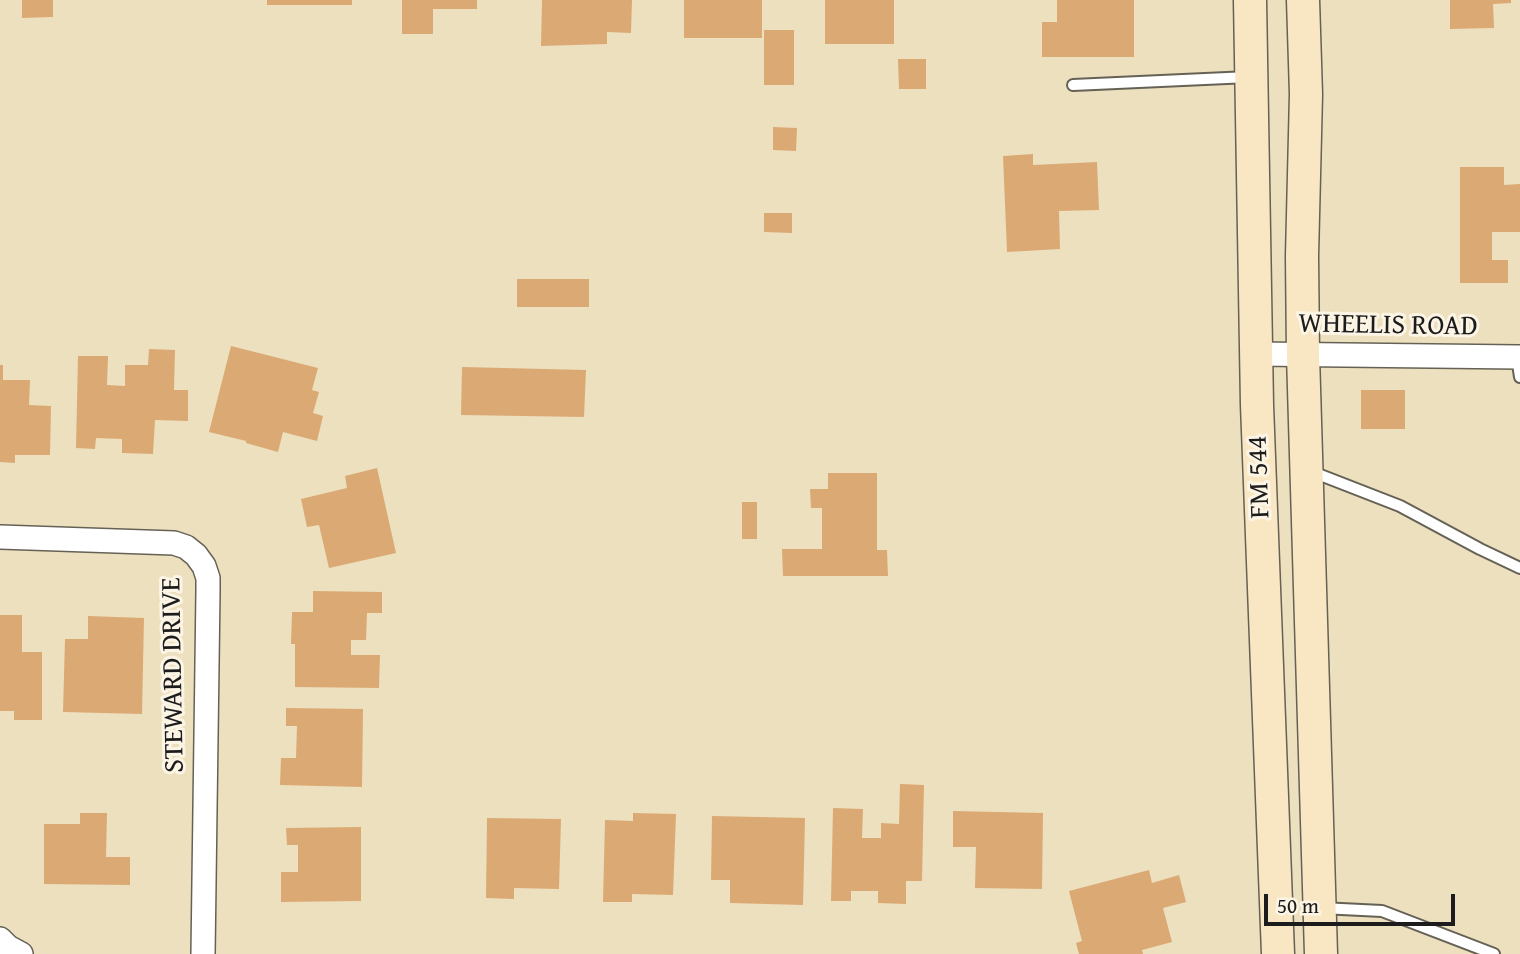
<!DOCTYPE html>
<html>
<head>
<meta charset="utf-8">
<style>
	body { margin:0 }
	#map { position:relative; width:1520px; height:954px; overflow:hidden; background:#ede0bf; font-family:"Gentium Book Plus",serif }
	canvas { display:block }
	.scale { position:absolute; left:1264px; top:894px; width:191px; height:32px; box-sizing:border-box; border:4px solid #1c1c1c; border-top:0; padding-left:9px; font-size:21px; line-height:24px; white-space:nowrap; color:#1c1c1c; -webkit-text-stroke:5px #fcf5e5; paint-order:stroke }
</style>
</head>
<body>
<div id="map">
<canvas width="1520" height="954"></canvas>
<div class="scale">50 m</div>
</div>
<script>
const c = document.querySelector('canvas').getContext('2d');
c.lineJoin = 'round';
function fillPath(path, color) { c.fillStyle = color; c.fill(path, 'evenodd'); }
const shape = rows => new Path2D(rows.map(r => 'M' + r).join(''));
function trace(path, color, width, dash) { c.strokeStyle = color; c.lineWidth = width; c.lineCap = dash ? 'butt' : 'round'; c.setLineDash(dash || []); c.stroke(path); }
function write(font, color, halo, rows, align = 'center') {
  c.font = font + ' "Gentium Book Plus",serif'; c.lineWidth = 6; c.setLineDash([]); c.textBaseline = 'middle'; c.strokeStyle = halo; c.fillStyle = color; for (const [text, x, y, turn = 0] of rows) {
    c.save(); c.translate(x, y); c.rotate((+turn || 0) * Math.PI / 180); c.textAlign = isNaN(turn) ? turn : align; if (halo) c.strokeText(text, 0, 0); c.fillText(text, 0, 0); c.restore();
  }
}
fillPath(shape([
	[22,0,53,0,53,17,22,18],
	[267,0,352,0,352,5,267,5],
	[402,0,477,0,477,9,433,9,433,34,402,34],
	[542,0,632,0,631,33,607,32,607,44,541,46],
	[684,0,762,0,762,38,684,38],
	[825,0,894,0,894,44,825,44],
	[1057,0,1134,0,1134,57,1042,57,1042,22,1057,22],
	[1450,0,1511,0,1511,3,1493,4,1494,28,1450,29],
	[764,30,794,30,794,85,764,85],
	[898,59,926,59,926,89,899,89],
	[773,127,797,128,796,151,773,150],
	[1033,154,1033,165,1097,162,1099,210,1059,211,1060,249,1007,252,1003,156],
	[1460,167,1504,167,1504,185,1520,184,1520,232,1492,232,1492,260,1508,260,1508,283,1460,283],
	[764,213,792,213,792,233,764,232],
	[517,279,589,279,589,307,517,307],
	[231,346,318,368,312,390,319,392,313,413,323,416,317,441,283,432,278,452,246,443,246,441,209,432],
	[149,349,175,350,174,390,188,390,188,421,155,420,153,454,122,453,122,439,96,438,95,449,76,448,78,356,108,356,107,385,125,386,125,365,148,365],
	[0,365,3,365,3,380,30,380,29,405,51,406,50,455,15,455,15,463,0,462],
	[462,367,586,370,584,417,461,415],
	[1361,390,1405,390,1405,429,1361,429],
	[377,468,396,553,329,568,319,525,307,527,301,499,347,488,345,476],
	[828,473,877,473,877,550,887,550,888,576,783,576,782,549,822,549,822,508,811,508,810,489,828,489],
	[742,502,757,502,757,539,742,539],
	[313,591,382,592,382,613,367,613,366,640,351,640,351,655,380,655,379,688,295,687,295,644,291,644,292,612,313,612],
	[0,615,22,615,22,652,42,652,42,720,14,720,14,711,0,711],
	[88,616,144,618,142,714,63,712,65,639,88,639],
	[286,708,363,709,362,787,280,785,281,758,296,758,297,726,286,726],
	[900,784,924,785,922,881,906,881,906,904,878,903,878,891,851,891,851,901,831,901,833,808,863,809,862,838,881,838,881,823,899,824],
	[953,811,1043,813,1042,889,975,888,976,847,953,847],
	[80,813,107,813,106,857,130,857,130,885,44,884,44,824,80,824],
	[633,813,676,814,673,895,632,894,632,902,603,902,605,820,633,821],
	[712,816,805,818,803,905,730,903,730,880,711,880],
	[487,818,561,819,559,889,514,888,514,899,486,898],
	[361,827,361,901,281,902,281,872,298,872,298,845,287,845,286,828],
	[1149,870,1152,883,1179,875,1186,902,1163,908,1172,942,1142,950,1143,954,1079,954,1076,943,1082,941,1069,891]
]), '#dba973');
const lane = shape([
	[1073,85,1249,77],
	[1517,357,1520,377],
	[1310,471,1400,506,1480,549,1520,568],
	[1321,908,1382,911,1494,954]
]);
const street = shape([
	[1256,354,1520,357],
	[0,537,174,543,186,547,196,555,204,566,208,578,208,591,203,954],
	[0,939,8,947,21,954]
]);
const secondary = shape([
	[1250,0,1257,405,1278,954],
	[1303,0,1306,94,1302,256,1303,355,1321,954]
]);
trace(lane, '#656155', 14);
trace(street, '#656155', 26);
trace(secondary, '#656155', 35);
trace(lane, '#fff', 10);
trace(street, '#fff', 23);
trace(secondary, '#f9e7c3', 32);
write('28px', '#1c1c1c', '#fcf5e5', [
	["WHEELIS ROAD",1388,326,1],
	["FM 544",1260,477,-92],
	["STEWARD DRIVE",174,675,-91]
]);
</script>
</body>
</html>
